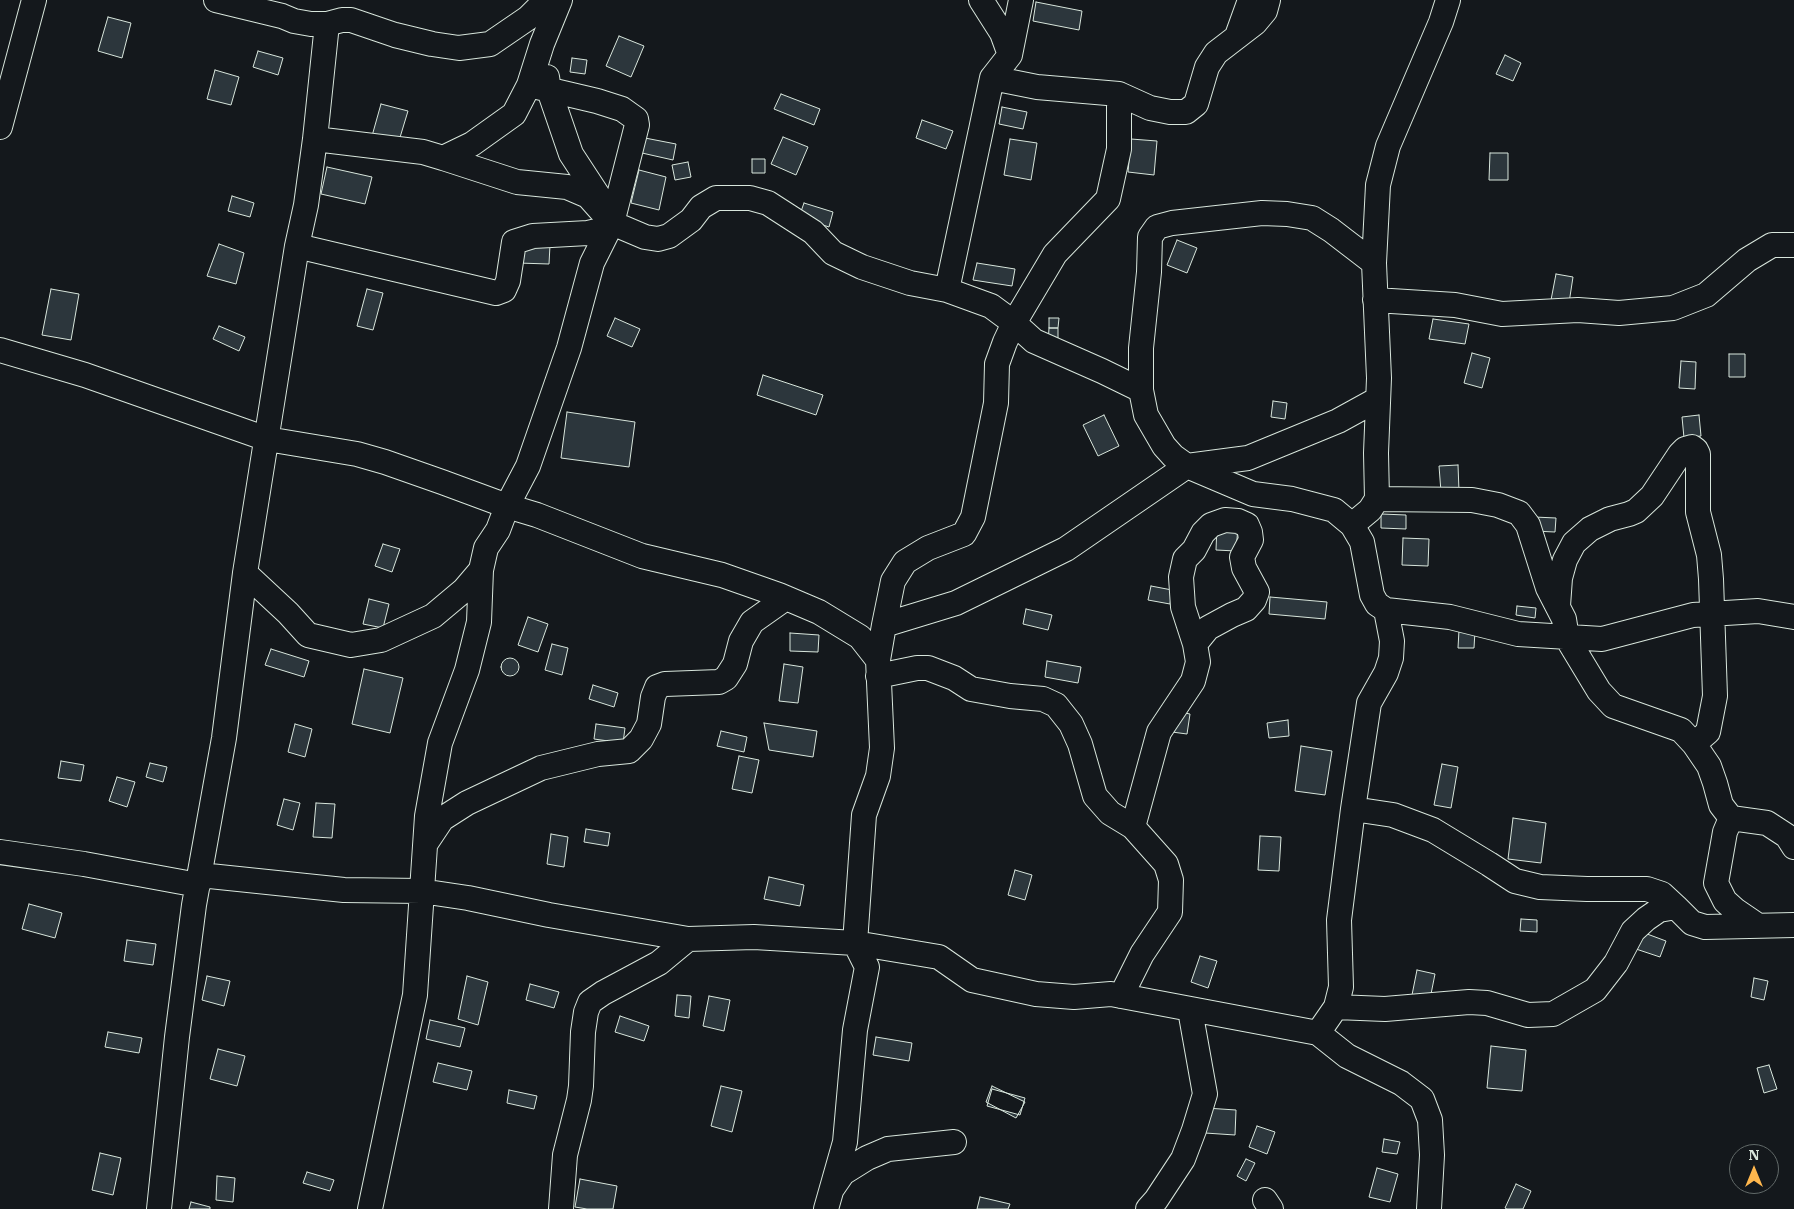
<!DOCTYPE html>
<html>
<head>
<meta charset="utf-8">
<style>
	body { margin:0 }
	#map { position:relative; width:1794px; height:1209px; overflow:hidden; background:#14181c; font-family:"IBM Plex Serif",serif }
	canvas { display:block }
	.north { position:absolute; left:1729px; top:1144px; width:50px; height:50px; box-sizing:border-box; background:#14181c; border:1px solid #626a69; border-radius:50%; rotate:0deg; font-size:14px; font-weight:700; line-height:20px; text-align:center; color:#d8e6dc }
	.north::after { content:''; display:block; margin:auto; width:18px; height:22px; background:#ffb74d; clip-path:polygon(50% 0,100% 100%,50% 72%,0 100%) }
</style>
</head>
<body>
<div id="map">
<canvas width="1794" height="1209"></canvas>
<div class="north">N</div>
</div>
<script>
const c = document.querySelector('canvas').getContext('2d');
c.lineJoin = 'round';
function fillPath(path, color) { c.fillStyle = color; c.fill(path, 'evenodd'); }
const shape = rows => new Path2D(rows.map(r => 'M' + r).join(''));
function trace(path, color, width, dash) { c.strokeStyle = color; c.lineWidth = width; c.lineCap = dash ? 'butt' : 'round'; c.setLineDash(dash || []); c.stroke(path); }
const building = shape([
	[1036,2,1082,11,1079,30,1033,21,1036,2],
	[108,17,131,23,122,58,98,51,108,17],
	[619,36,644,46,631,77,606,66,619,36],
	[258,51,283,58,278,75,253,67,258,51],
	[1505,55,1521,63,1513,81,1496,74,1505,55],
	[572,58,587,60,585,74,570,72,572,58],
	[215,70,239,77,231,105,207,99,215,70],
	[781,94,820,109,814,125,774,109,781,94],
	[381,104,408,111,398,144,372,136,381,104],
	[1002,107,1027,112,1023,129,999,124,1002,107],
	[922,120,953,131,946,149,916,138,922,120],
	[783,137,808,147,796,175,771,164,783,137],
	[645,138,676,144,673,160,642,153,645,138],
	[1010,139,1037,143,1031,180,1004,175,1010,139],
	[1131,139,1157,141,1154,175,1128,172,1131,139],
	[1490,153,1508,153,1508,180,1489,180,1490,153],
	[752,159,765,159,765,173,752,173,752,159],
	[688,162,691,177,675,180,672,165,688,162],
	[327,167,372,177,365,204,321,194,327,167],
	[639,170,666,177,659,210,631,203,639,170],
	[232,196,254,203,250,217,228,211,232,196],
	[804,203,833,212,829,227,799,217,804,203],
	[1177,240,1197,248,1187,273,1167,265,1177,240],
	[219,244,244,253,236,284,207,276,219,244],
	[518,244,550,245,549,264,518,263,518,244],
	[977,263,1015,269,1012,286,973,280,977,263],
	[1556,274,1573,277,1569,303,1551,300,1556,274],
	[51,289,79,294,71,340,42,335,51,289],
	[367,289,383,293,373,330,357,326,367,289],
	[615,318,640,329,632,347,607,336,615,318],
	[1049,318,1059,318,1058,328,1049,328,1049,318],
	[1433,319,1469,324,1465,344,1429,339,1433,319],
	[219,326,245,337,239,351,213,339,219,326],
	[1049,328,1058,328,1058,345,1048,344,1049,328],
	[1472,353,1490,358,1482,388,1464,383,1472,353],
	[1729,354,1745,354,1745,377,1729,377,1729,354],
	[1681,361,1696,362,1695,389,1679,388,1681,361],
	[763,375,823,395,816,415,757,395,763,375],
	[1273,401,1287,403,1285,419,1271,417,1273,401],
	[567,412,635,422,629,467,561,458,567,412],
	[1104,415,1119,446,1098,456,1083,425,1104,415],
	[1699,415,1701,436,1684,438,1682,417,1699,415],
	[1458,465,1459,491,1441,492,1439,466,1458,465],
	[1381,514,1406,515,1406,529,1381,528,1381,514],
	[1534,517,1556,518,1555,532,1533,531,1534,517],
	[1217,525,1238,527,1236,551,1216,550,1217,525],
	[1403,538,1429,539,1428,566,1402,565,1403,538],
	[383,544,400,549,392,572,375,566,383,544],
	[1151,586,1172,590,1170,604,1148,600,1151,586],
	[1270,597,1327,602,1325,619,1269,614,1270,597],
	[369,599,389,604,383,628,363,624,369,599],
	[1517,606,1536,608,1535,618,1516,615,1517,606],
	[1026,609,1052,615,1048,630,1023,624,1026,609],
	[528,617,548,624,538,652,518,645,528,617],
	[1459,630,1475,631,1474,648,1458,648,1459,630],
	[790,633,819,635,818,652,790,651,790,633],
	[552,644,568,648,562,675,545,670,552,644],
	[271,649,309,661,304,677,265,665,271,649],
	'501 667a9 9 0 1 1 18 0a9 9 0 1 1-18 0Z',
	[1047,661,1081,667,1078,683,1045,677,1047,661],
	[784,664,803,667,798,703,779,701,784,664],
	[364,669,403,678,390,733,352,724,364,669],
	[593,685,618,693,614,707,589,699,593,685],
	[1175,711,1190,714,1187,734,1172,732,1175,711],
	[1288,720,1289,736,1269,738,1267,723,1288,720],
	[764,723,817,731,813,757,769,750,764,723],
	[295,724,312,729,305,757,288,752,295,724],
	[596,724,625,728,623,743,594,739,596,724],
	[721,731,747,737,744,752,717,746,721,731],
	[1301,746,1332,751,1325,795,1295,791,1301,746],
	[739,756,759,760,752,793,732,789,739,756],
	[61,761,84,765,81,781,58,778,61,761],
	[150,763,167,767,163,782,146,777,150,763],
	[1442,764,1458,767,1451,808,1434,805,1442,764],
	[117,777,135,782,127,807,109,801,117,777],
	[284,799,300,803,293,830,277,825,284,799],
	[316,803,335,804,332,838,313,837,316,803],
	[1513,818,1546,823,1541,863,1508,859,1513,818],
	[586,829,610,833,608,846,584,842,586,829],
	[551,834,568,837,564,867,547,864,551,834],
	[1260,836,1281,837,1279,871,1258,870,1260,836],
	[1015,870,1032,875,1025,900,1008,895,1015,870],
	[769,877,804,885,800,906,764,899,769,877],
	[29,904,62,913,55,938,22,929,29,904],
	[1521,919,1537,920,1537,932,1520,931,1521,919],
	[1639,931,1666,941,1660,957,1633,948,1639,931],
	[127,940,156,944,153,965,124,961,127,940],
	[1200,956,1217,961,1208,988,1191,982,1200,956],
	[1417,970,1435,974,1429,1004,1411,1000,1417,970],
	[207,976,230,981,224,1006,202,1000,207,976],
	[467,976,488,982,478,1025,458,1019,467,976],
	[1754,978,1768,981,1764,1000,1751,997,1754,978],
	[530,984,559,992,554,1008,526,1000,530,984],
	[677,995,691,996,689,1018,675,1016,677,995],
	[709,996,730,1000,724,1031,703,1026,709,996],
	[620,1016,649,1026,644,1041,615,1032,620,1016],
	[430,1020,465,1028,460,1047,426,1039,430,1020],
	[108,1032,142,1038,139,1053,105,1047,108,1032],
	[876,1037,912,1043,909,1061,873,1055,876,1037],
	[1491,1046,1526,1050,1522,1091,1487,1088,1491,1046],
	[218,1049,245,1056,237,1086,210,1079,218,1049],
	[438,1063,472,1071,467,1090,433,1082,438,1063],
	[1769,1065,1777,1089,1764,1093,1757,1068,1769,1065],
	[721,1086,742,1091,732,1132,711,1126,721,1086],
	[992,1086,1025,1102,1016,1118,986,1102,992,1086],
	[992,1089,1025,1098,1020,1115,987,1106,992,1089],
	[509,1090,537,1096,534,1109,507,1103,509,1090],
	[1206,1108,1236,1110,1235,1135,1205,1133,1206,1108],
	[1257,1126,1275,1132,1267,1154,1249,1147,1257,1126],
	[1384,1139,1400,1142,1397,1154,1382,1152,1384,1139],
	[100,1153,121,1158,113,1195,92,1190,100,1153],
	[1246,1159,1255,1163,1246,1181,1237,1176,1246,1159],
	[1377,1168,1398,1174,1390,1202,1369,1197,1377,1168],
	[307,1172,334,1180,330,1191,303,1183,307,1172],
	[217,1176,235,1178,233,1202,216,1200,217,1176],
	[580,1179,617,1186,613,1209,587,1209,575,1207,580,1179],
	[1516,1184,1531,1191,1523,1209,1507,1209,1505,1208,1516,1184],
	[980,1197,1010,1204,1008,1209,977,1209,980,1197],
	[191,1202,210,1207,210,1209,189,1209,191,1202]
]);
fillPath(building, '#2c363c');
trace(building, '#d8e6dc', 1);
const minor = shape([
	[327,24,342,20,351,20,395,35,432,44,459,48,490,44,528,18,546,0],
	[1237,36,1250,0],
	[1010,55,1021,0],
	[547,77,549,90,571,154,603,203],
	[1119,94,1150,108,1170,112,1186,112,1196,104,1207,67,1216,53,1255,23,1265,11,1268,0],
	[0,127,34,0],
	[315,139,423,152,443,158,472,144,514,114,529,85,542,44,560,0],
	[443,158,517,182,567,187,588,196,612,223,645,237,658,239,669,236,691,220,701,207,716,198,750,198,768,203,813,232,833,253,862,267,910,283,947,290,991,306,1014,323,1034,341,1102,371,1141,390],
	[297,246,496,293,504,290,508,281,514,242,533,236,588,233,601,230,612,223],
	[947,290,992,78],
	[1375,300,1455,305,1502,314,1578,310,1619,313,1673,308,1706,295,1747,260,1772,245,1794,245],
	[0,350,85,375,267,439,357,454,385,462,442,482,507,506,537,515,642,556,722,575,779,595,819,612,860,637,878,660],
	[1377,499,1472,500,1498,505,1519,513,1528,525,1548,588,1564,619,1567,638,1599,691,1613,706,1681,730,1694,744,1709,766,1715,783,1721,805,1731,818,1767,823,1787,836,1794,847],
	[1352,525,1370,510,1377,499,1376,453,1379,378,1374,263,1378,185,1388,146,1441,22,1448,0],
	[245,573,288,613,308,635,351,645,381,640,433,616,464,590,481,570],
	[1558,606,1560,578,1565,560,1574,543,1590,529,1610,519,1629,514,1636,511,1652,496,1680,454,1685,449,1692,447,1696,450,1698,454,1698,512,1709,555,1711,579,1715,696,1708,732,1694,744],
	[1386,610,1450,617,1518,634,1602,639,1693,615,1758,611,1794,617],
	[884,625,956,603,1066,549,1187,466,1248,458,1338,421,1378,399],
	[878,676,917,668,928,668,954,678,971,689,1010,696,1043,699,1056,705,1071,724,1080,744,1095,796,1110,813,1133,827,1166,864,1171,880,1170,912,1142,954,1121,996],
	[1353,809,1393,815,1433,830,1489,864,1515,881,1540,887,1587,889,1647,889,1662,894,1676,907],
	[1731,818,1725,832,1716,883,1725,901,1735,910,1757,925],
	[1133,827,1159,732,1193,681,1198,662,1195,644,1183,607,1181,577,1185,559,1194,550,1203,533,1211,525,1225,520,1238,521,1247,525,1250,532,1251,540,1242,557,1244,568,1257,592,1254,600,1246,609,1232,615,1208,628,1195,644],
	[426,843,442,819,467,803,541,768,598,754,629,751,641,739,649,724,653,697,657,687,665,684,719,682,726,678,735,664,741,641,752,622,786,598],
	[0,852,84,864,198,885],
	[200,875,344,890,421,891,468,898,549,915,688,939,754,937,855,943,939,957,972,980,1036,994,1074,997,1111,994,1318,1033,1347,1056,1401,1083,1422,1099,1430,1120,1432,1155,1429,1209],
	[1336,1007,1385,1009,1469,1002,1487,1003,1528,1015,1553,1014,1595,990,1616,963,1633,931,1646,919,1659,910,1676,907,1692,923,1705,927,1794,925],
	[1318,1033,1336,1007,1341,987,1339,920,1353,809,1369,703,1386,673,1391,658,1392,641,1386,610,1377,604,1372,595,1362,542,1352,525,1334,510,1292,499,1253,494,1187,466,1173,456,1164,446,1146,415,1141,390,1141,348,1149,272,1150,237,1157,227,1172,223,1262,213,1287,214,1312,218,1331,230,1374,263],
	[832,1189,843,1173,867,1158,888,1149,954,1142],
	[1265,1200,1271,1209],
	[159,1209,177,1037,194,905,224,738,245,573,297,246,306,205,315,139,327,24,311,24,294,21,282,16,216,0],
	[370,1209,415,995,427,816,440,743,467,670,479,622,481,570,486,548,498,530,507,506,528,466,569,348,592,263,612,223,637,125,636,119,622,109,597,101,529,85],
	[561,1209,565,1155,579,1100,581,1086,583,1032,586,1012,590,1002,603,993,659,963,688,939],
	[826,1209,845,1142,855,1030,867,967,855,943,864,815,878,776,882,748,878,660,884,625,893,581,905,562,928,548,964,534,973,517,996,403,997,364,1005,342,1014,323,1055,254,1108,199,1119,149,1119,94,1037,87,992,78,1010,55,1002,33,981,0],
	[1148,1209,1156,1200,1183,1159,1194,1130,1205,1094,1190,1010]
]);
trace(minor, '#d8e6dc', 26);
trace(minor, '#14181c', 24);
</script>
</body>
</html>
